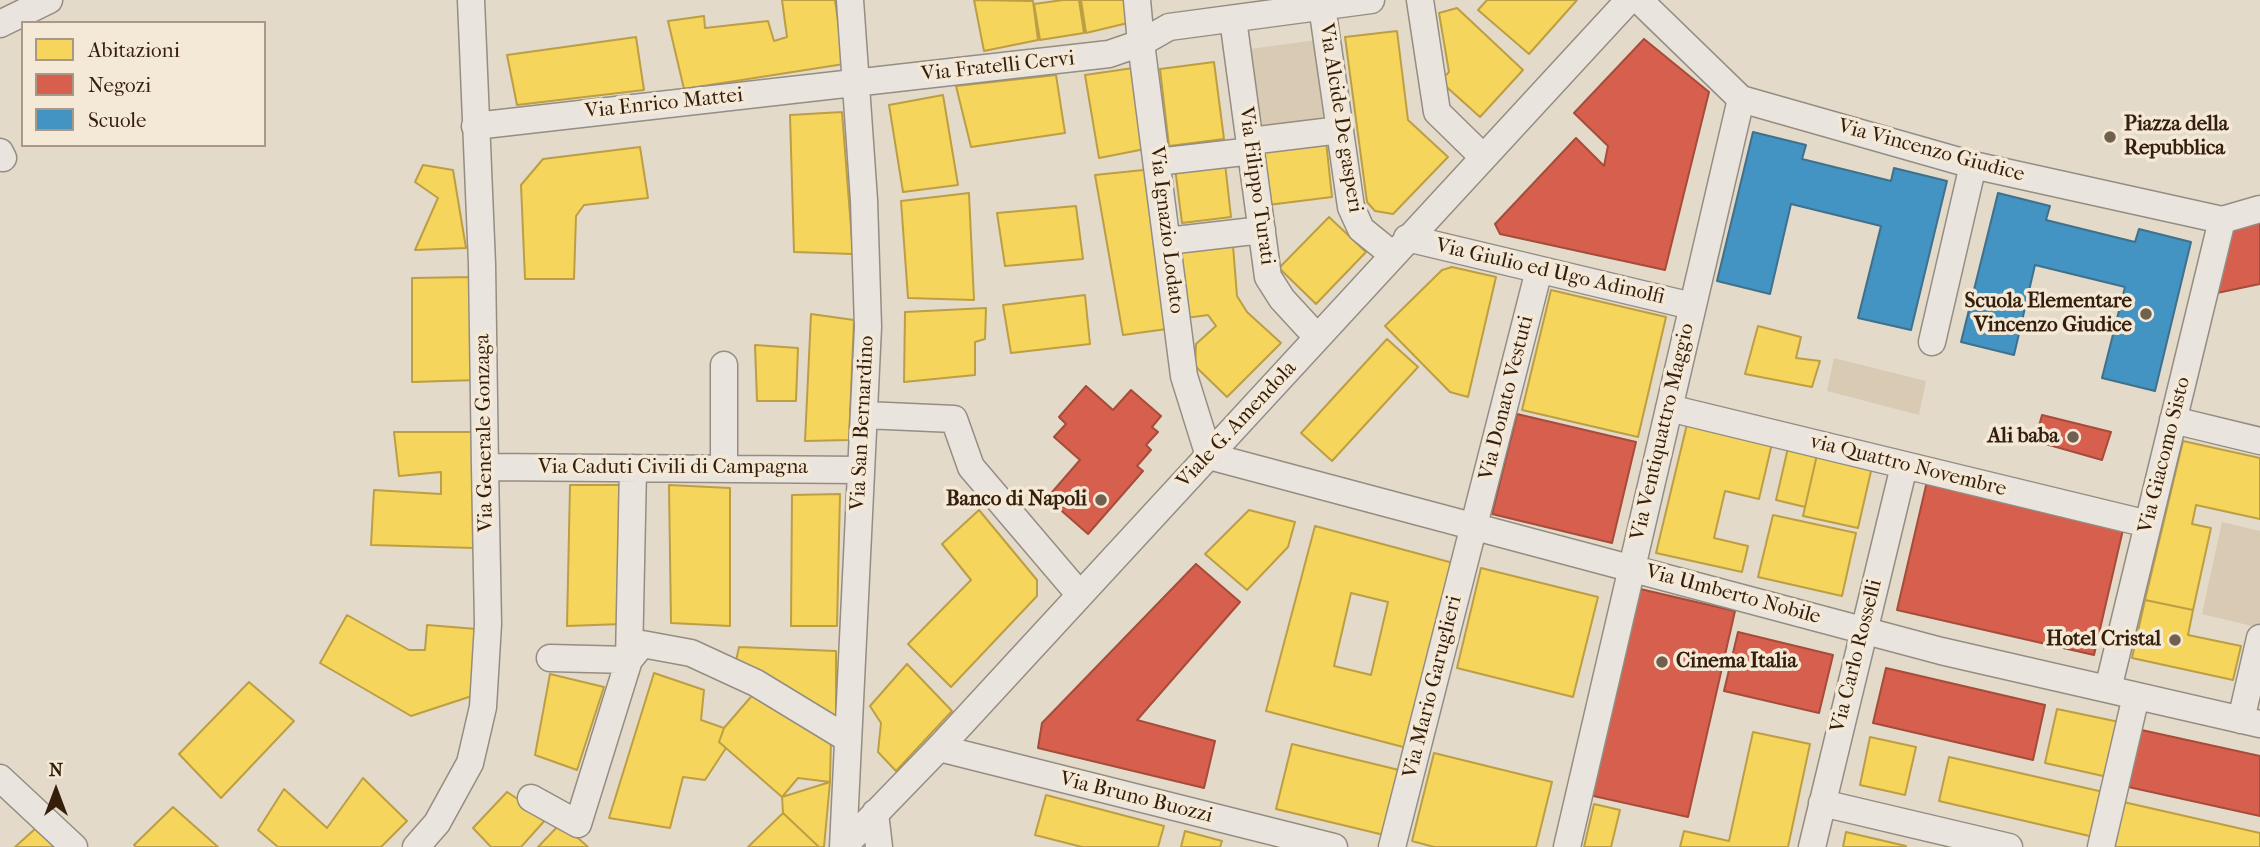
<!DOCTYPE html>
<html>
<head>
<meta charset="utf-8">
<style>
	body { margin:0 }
	#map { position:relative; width:2260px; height:847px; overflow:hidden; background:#e4daca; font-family:"IM FELL French Canon",serif }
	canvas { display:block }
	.legend { position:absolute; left:21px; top:21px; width:245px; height:126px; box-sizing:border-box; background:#f4e9d6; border:2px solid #a89885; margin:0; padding:9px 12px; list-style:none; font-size:21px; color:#351e0c }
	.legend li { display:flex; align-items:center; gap:14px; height:35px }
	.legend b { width:35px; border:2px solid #a89885 }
	.north { position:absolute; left:21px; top:756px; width:70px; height:70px; -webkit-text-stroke:5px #f4e9d6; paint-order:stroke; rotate:0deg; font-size:19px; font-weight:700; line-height:28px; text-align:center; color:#351e0c }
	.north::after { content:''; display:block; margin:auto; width:24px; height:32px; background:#351e0c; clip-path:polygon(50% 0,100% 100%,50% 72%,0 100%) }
</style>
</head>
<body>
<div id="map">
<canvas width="2260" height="847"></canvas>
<ul class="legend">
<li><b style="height:19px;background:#f6d55c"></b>Abitazioni</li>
<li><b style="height:19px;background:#d6604d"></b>Negozi</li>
<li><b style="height:19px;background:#4393c3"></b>Scuole</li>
</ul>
<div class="north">N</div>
</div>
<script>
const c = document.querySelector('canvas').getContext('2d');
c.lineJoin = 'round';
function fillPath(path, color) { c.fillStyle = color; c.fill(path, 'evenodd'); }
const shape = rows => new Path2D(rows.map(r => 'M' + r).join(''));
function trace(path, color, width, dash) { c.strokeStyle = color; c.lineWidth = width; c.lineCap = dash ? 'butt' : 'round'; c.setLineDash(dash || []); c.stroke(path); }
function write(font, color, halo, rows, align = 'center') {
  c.font = font + ' "IM FELL French Canon",serif'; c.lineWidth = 7; c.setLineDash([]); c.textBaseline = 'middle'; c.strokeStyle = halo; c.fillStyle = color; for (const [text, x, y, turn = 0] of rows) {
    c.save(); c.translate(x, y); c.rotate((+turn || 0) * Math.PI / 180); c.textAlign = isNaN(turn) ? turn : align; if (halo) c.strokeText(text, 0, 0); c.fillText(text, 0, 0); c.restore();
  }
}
fillPath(shape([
	[1317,40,1328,123,1261,131,1250,49],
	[1834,358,1926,381,1919,415,1827,391],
	[2222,522,2260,531,2260,628,2202,614]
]), '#d8cab3');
const homes = shape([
	[782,0,835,0,844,64,684,89,668,21,704,16,705,28,768,21,774,41,787,37,782,0],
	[974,0,1033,1,1038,40,984,51,974,0],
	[1063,0,1079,0,1084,33,1040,40,1034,4,1063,0],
	[1081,0,1129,0,1132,22,1086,33,1081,0],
	[1487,0,1577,0,1529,54,1478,10,1487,0],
	[1457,8,1523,70,1480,117,1440,81,1449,72,1439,13,1457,8],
	[1397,31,1408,120,1448,157,1393,214,1375,211,1367,202,1345,37,1397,31],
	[636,37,644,90,517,105,507,55,636,37],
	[1214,62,1224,139,1169,146,1160,69,1214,62],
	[1140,67,1150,148,1099,158,1085,75,1140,67],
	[1056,75,1065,133,971,147,956,86,1056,75],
	[943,95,958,185,903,192,889,105,943,95],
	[842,112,853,254,794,252,790,115,842,112],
	[1326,141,1332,197,1268,205,1262,149,1326,141],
	[640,147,648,198,584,205,576,216,574,279,525,279,521,185,543,159,640,147],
	[1224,154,1231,217,1182,223,1174,160,1224,154],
	[423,165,453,170,466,248,415,250,438,198,415,182,423,165],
	[1153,169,1174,328,1123,335,1095,175,1153,169],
	[969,193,974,300,908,298,901,201,969,193],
	[1076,206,1083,259,1005,266,997,213,1076,206],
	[1329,217,1366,252,1316,304,1279,268,1329,217],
	[1232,233,1237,296,1247,312,1281,343,1227,397,1195,366,1196,344,1216,326,1208,315,1186,318,1180,239,1232,233],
	[1452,267,1496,277,1468,397,1450,392,1385,326,1442,270,1452,267],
	[474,277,478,380,412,382,412,278,474,277],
	[1551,290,1666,317,1638,437,1522,410,1551,290],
	[1085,295,1090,344,1011,353,1003,305,1085,295],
	[986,308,985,339,975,342,975,375,904,382,905,312,986,308],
	[811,314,854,320,849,440,805,441,811,314],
	[1758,326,1801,337,1796,358,1820,361,1812,387,1745,374,1758,326],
	[1387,339,1418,367,1332,461,1301,433,1387,339],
	[755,345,798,348,796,401,757,401,755,345],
	[1688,420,1773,439,1759,499,1725,491,1714,538,1748,546,1742,572,1656,553,1688,420],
	[394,432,478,432,474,548,371,545,374,490,441,494,441,472,399,476,394,432],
	[1790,439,1819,446,1805,507,1776,500,1790,439],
	[2183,441,2260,458,2260,519,2196,505,2192,524,2211,528,2193,610,2145,600,2183,441],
	[1819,446,1874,458,1858,528,1803,516,1819,446],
	[570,485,621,485,622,624,567,626,570,485],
	[669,485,730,488,730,626,671,623,669,485],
	[840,494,837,626,791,626,792,495,840,494],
	[979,510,1037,580,1037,596,951,687,908,644,971,580,942,544,979,510],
	[1249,510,1295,522,1288,547,1247,590,1205,554,1249,510],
	[1773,515,1856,533,1842,596,1758,577,1773,515],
	[1315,526,1457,564,1407,748,1266,711,1315,526],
	[1351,593,1388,602,1371,675,1334,666,1351,593],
	[1481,568,1598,597,1573,697,1457,668,1481,568],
	[2145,600,2193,610,2188,635,2241,646,2233,680,2132,658,2145,600],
	[347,615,409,650,425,650,427,625,477,629,475,695,411,716,320,663,347,615],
	[739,647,836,651,836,726,735,666,739,647],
	[907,664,952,711,896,771,878,752,881,723,870,706,907,664],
	[654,673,704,690,701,720,724,728,719,742,726,748,705,780,683,777,670,828,609,818,654,673],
	[550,674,604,687,577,770,535,755,550,674],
	[249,682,294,721,221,798,179,754,249,682],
	[756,691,831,738,830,782,782,797,719,742,724,728,756,691],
	[2057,709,2124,723,2112,778,2045,763,2057,709],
	[1753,732,1810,744,1788,847,1680,847,1684,831,1729,841,1753,732],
	[1870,737,1916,747,1905,795,1860,785,1870,737],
	[1292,744,1399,770,1384,835,1276,809,1292,744],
	[1434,753,1552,782,1536,847,1434,847,1412,841,1434,753],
	[1949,757,2108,793,2098,838,1939,801,1949,757],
	[363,778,407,821,381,847,278,847,258,830,284,789,327,828,363,778],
	[798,778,830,782,824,847,819,847,783,813,782,797,798,778],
	[507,792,547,818,521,847,491,847,473,828,507,792],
	[1046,795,1164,826,1158,847,1082,847,1035,835,1046,795],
	[2119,801,2260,833,2260,847,2109,847,2119,801],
	[1594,804,1620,810,1611,847,1584,847,1594,804],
	[173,807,218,847,136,847,134,845,173,807],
	[783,813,819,847,748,847,783,813],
	[561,823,588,847,538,847,561,823],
	[35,829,57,847,15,847,35,829],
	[1185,831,1222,841,1220,847,1181,847,1185,831],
	[1846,832,1906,846,1905,847,1843,847,1846,832]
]);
fillPath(homes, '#f6d55c');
trace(homes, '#bc9e44', 2);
const shops = shape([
	[1644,39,1709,92,1665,270,1500,234,1495,224,1576,138,1604,166,1608,146,1574,113,1644,39],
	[2260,209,2260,284,2217,293,2230,217,2260,209],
	[1086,386,1113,410,1131,390,1161,416,1152,427,1158,432,1146,445,1151,450,1137,466,1143,471,1088,534,1047,498,1080,460,1054,437,1066,424,1059,417,1086,386],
	[1517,414,1636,442,1612,543,1492,514,1517,414],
	[2042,415,2111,432,2102,460,2035,441,2042,415],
	[1928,477,2125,521,2094,655,1897,610,1928,477],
	[1196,564,1240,602,1137,720,1215,741,1204,788,1038,748,1042,723,1196,564],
	[1636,588,1735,611,1688,817,1589,795,1636,588],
	[1738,632,1833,655,1819,713,1724,691,1738,632],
	[1886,668,2045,705,2033,760,1873,723,1886,668],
	[2137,729,2260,756,2260,816,2124,786,2137,729]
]);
fillPath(shops, '#d6604d');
trace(shops, '#a64c3a', 2);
const schools = shape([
	[1753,132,1806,145,1802,159,1891,181,1894,168,1947,181,1911,330,1858,318,1881,226,1791,204,1770,294,1717,281,1753,132],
	[1998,193,2050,206,2046,220,2135,242,2139,229,2191,242,2155,391,2102,378,2125,287,2035,265,2014,355,1961,342,1998,193]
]);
fillPath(schools, '#4393c3');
trace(schools, '#3f708c', 2);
const minor = shape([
	[1137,0,1141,43,1184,376,1209,456,1941,651,2260,724],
	[1420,0,1437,112,1483,157],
	[1639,0,1741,99,1973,165,2222,220,2260,209],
	[1322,6,1351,207,1361,229,1393,255],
	[1233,19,1268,277,1282,299,1317,337],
	[0,24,49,0],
	[475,126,1109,54,1141,43,1169,27,1371,0],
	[1250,141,1340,130],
	[0,152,3,158],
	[1157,162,1252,151],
	[1407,238,1692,306],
	[1167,241,1262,230],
	[1932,342,1973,165],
	[1669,408,2148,524],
	[865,415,954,419,971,467,1080,595],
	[2173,420,2260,441],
	[485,467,861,470],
	[724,468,724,365],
	[550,658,629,660,642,644,691,653,756,683,848,739],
	[2108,689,2222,220],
	[2241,720,2260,638],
	[939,748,1334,847],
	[0,778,74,847],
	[531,798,578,824,629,660,633,468],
	[1822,803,2009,847],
	[875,813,879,847],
	[416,847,437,823,470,763,483,707,488,624,485,467,482,264,471,0],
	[843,847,939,748,1629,0],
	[843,847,868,327,864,200,850,0],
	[1392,847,1539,270],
	[1567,847,1741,99],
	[1812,847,1904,466],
	[2101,847,2136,696]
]);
trace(minor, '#958d82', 29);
trace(minor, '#e9e4dd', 26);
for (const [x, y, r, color] of [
	[2110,137,7,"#72604e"],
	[2146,314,7,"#72604e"],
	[2073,437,7,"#72604e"],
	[1101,500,7,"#72604e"],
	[2175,640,7,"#72604e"],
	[1662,662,7,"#72604e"]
]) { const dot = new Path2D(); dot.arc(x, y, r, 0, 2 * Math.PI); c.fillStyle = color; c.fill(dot); trace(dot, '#f4e9d6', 2.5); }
write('21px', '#351e0c', '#f4e9d6', [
	["Via Fratelli Cervi",998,67,-6],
	["Via Enrico Mattei",664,104,-6],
	["Via Alcide De gasperi",1340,118,81],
	["Via Vincenzo Giudice",1931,151,15],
	["Via Filippo Turati",1256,186,82],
	["Via Ignazio Lodato",1166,230,83],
	["Via Giulio ed Ugo Adinolfi",1550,272,13],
	["Via Donato Vestuti",1507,398,-76],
	["Via San Bernardino",863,423,-87],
	["Viale G. Amendola",1237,425,-47],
	["Via Ventiquattro Maggio",1663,432,-77],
	["Via Generale Gonzaga",485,433,-91],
	["Via Giacomo Sisto",2165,455,-76],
	["via Quattro Novembre",1908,466,14],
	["Via Caduti Civili di Campagna",673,468],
	["Via Umberto Nobile",1733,595,15],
	["Via Carlo Rosselli",1857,656,-76],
	["Via Mario Garuglieri",1433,687,-76],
	["Via Bruno Buozzi",1136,798,14]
]);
write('bold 21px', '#351e0c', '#f4e9d6', [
	["Piazza della",2124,125,"left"],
	["Repubblica",2124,149,"left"],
	["Scuola Elementare",2132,302],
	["Vincenzo Giudice",2132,326],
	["Ali baba",2059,437],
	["Banco di Napoli",1087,500],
	["Hotel Cristal",2161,640],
	["Cinema Italia",1676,662,"left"]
], 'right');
</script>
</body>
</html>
